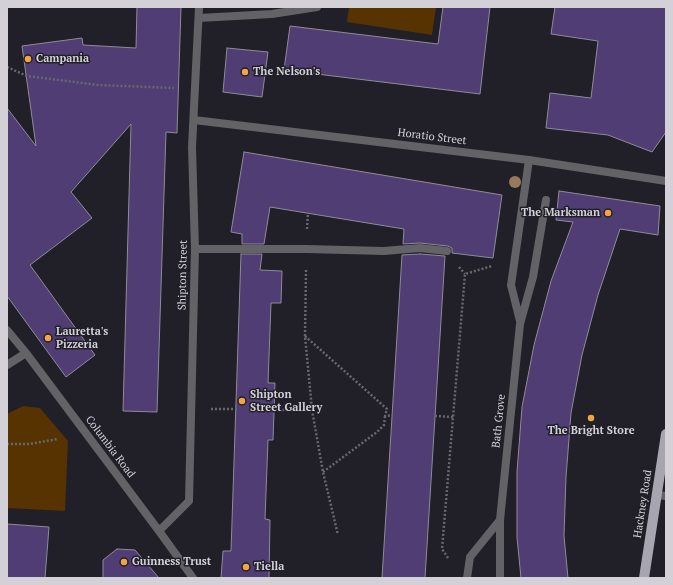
<!DOCTYPE html>
<html>
<head>
<meta charset="utf-8">
<style>
	body { margin:0 }
	#map { position:relative; width:673px; height:585px; overflow:hidden; background:#211f28; font-family:"PT Serif",serif }
	canvas { display:block }
	.frame { position:absolute; inset:0; border:8px solid #d3d1d7; pointer-events:none }
</style>
</head>
<body>
<div id="map">
<canvas width="673" height="585"></canvas>
<div class="frame"></div>
</div>
<script>
const c = document.querySelector('canvas').getContext('2d');
c.lineJoin = 'round';
function fillPath(path, color) { c.fillStyle = color; c.fill(path, 'evenodd'); }
const shape = rows => new Path2D(rows.map(r => 'M' + r).join(''));
function trace(path, color, width, dash) { c.strokeStyle = color; c.lineWidth = width; c.lineCap = dash ? 'butt' : 'round'; c.setLineDash(dash || []); c.stroke(path); }
function write(font, color, halo, rows, align = 'center') {
  c.font = font + ' "PT Serif",serif'; c.lineWidth = 3; c.setLineDash([]); c.textBaseline = 'middle'; c.strokeStyle = halo; c.fillStyle = color; for (const [text, x, y, turn = 0] of rows) {
    c.save(); c.translate(x, y); c.rotate((+turn || 0) * Math.PI / 180); c.textAlign = isNaN(turn) ? turn : align; if (halo) c.strokeText(text, 0, 0); c.fillText(text, 0, 0); c.restore();
  }
}
fillPath(shape([
	[349,7,436,7,432,35,347,22],
	[23,406,40,408,68,441,65,511,7,508,7,414]
]), '#563300');
const building = shape([
	[137,7,181,7,177,133,166,132,157,412,123,411,131,124,71,192,92,218,30,265,95,355,66,377,7,296,7,108,36,146,22,46,82,38,83,45,136,48,137,7],
	[443,7,490,7,480,94,284,70,290,26,438,44,443,7],
	[555,7,666,7,666,132,652,152,608,135,546,128,550,93,591,98,598,41,551,34,555,7],
	[227,48,268,52,262,97,223,92,227,48],
	[244,152,502,195,493,258,452,253,452,248,448,246,420,243,403,244,404,229,270,207,264,244,242,244,242,234,231,232,244,152],
	[559,191,660,206,658,235,620,229,598,295,582,355,571,413,566,477,564,536,568,578,521,578,517,537,517,472,522,407,534,345,551,281,573,222,556,220,559,191],
	[241,254,262,254,260,270,282,271,281,303,271,303,268,383,275,383,273,440,268,440,265,519,270,520,269,578,221,578,223,551,231,551,241,254],
	[420,254,445,256,425,578,382,578,402,255,420,254],
	[7,524,49,527,45,578,7,578,7,524],
	[117,549,135,550,159,578,103,578,103,560,117,549]
]);
fillPath(building, '#4f3d74');
trace(building, '#8f8c98', 1);
trace(shape([
	[7,67,27,76,98,85,174,88],
	[307,229,308,213],
	[459,267,465,274],
	[306,270,305,336,312,410,323,472,338,535],
	[305,336,387,409,385,416,393,415],
	[211,409,237,409],
	[274,410,312,410],
	[435,416,453,417],
	[7,444,29,444,58,439],
	[323,472,377,432,384,425,385,416],
	[448,558,442,549,465,274,492,266]
]), '#69676f', 2.5, [2, 2]);
trace(shape([
	[199,18,272,14,317,7],
	[195,249,306,249,384,251,420,248,447,251],
	[520,321,511,285,529,160],
	[467,578,470,557,500,520],
	[500,578,500,520,520,324,533,277,546,200]
]), '#636267', 8);
trace(shape([
	[194,120,529,160,666,181],
	[7,330,26,353,159,531,193,578],
	[7,365,26,353],
	[657,495,666,496],
	[159,531,189,501,195,249,192,147,199,7]
]), '#636267', 8);
trace(shape([
	[644,578,666,434]
]), '#a7a5af', 10);
c.fillStyle = '#977a5c';
for (const [x, y] of [
	[515,182]
]) { c.beginPath(); c.arc(x, y, 6, 0, 2 * Math.PI); c.fill(); }
for (const [x, y, r, color] of [
	[28,59,4,"#f2a541"],
	[245,72,4,"#f2a541"],
	[608,213,4,"#f2a541"],
	[48,338,4,"#f2a541"],
	[242,401,4,"#f2a541"],
	[591,418,4,"#f2a541"],
	[124,562,4,"#f2a541"],
	[246,567,4,"#f2a541"]
]) { const dot = new Path2D(); dot.arc(x, y, r, 0, 2 * Math.PI); c.fillStyle = color; c.fill(dot); trace(dot, '#211f28', 1.5); }
write('bold 11px', '#d3d1d7', '#211f28', [
	["Campania",36,59],
	["The Nelson's",253,72],
	["The Marksman",600,213,"right"],
	["Lauretta's",56,332],
	["Pizzeria",56,345],
	["Shipton",250,395],
	["Street Gallery",250,408],
	["The Bright Store",591,431,"center"],
	["Guinness Trust",132,562],
	["Tiella",254,567]
], 'left');
write('11px', '#d3d1d7', '#211f28', [
	["Horatio Street",432,137,7],
	["Shipton Street",183,275,-89],
	["Bath Grove",499,421,-84],
	["Columbia Road",110,447,53],
	["Hackney Road",643,504,-81]
]);
</script>
</body>
</html>
